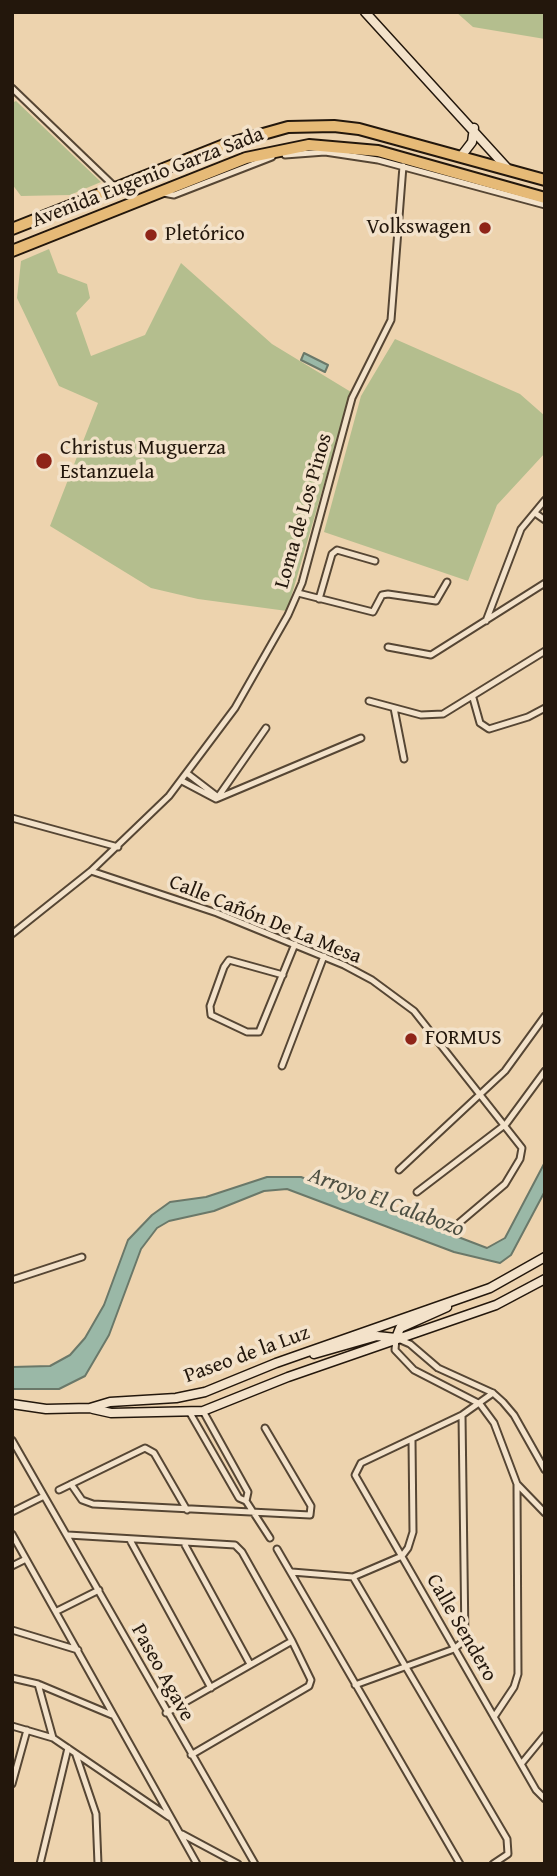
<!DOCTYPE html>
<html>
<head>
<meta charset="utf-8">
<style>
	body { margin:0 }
	#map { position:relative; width:557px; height:1876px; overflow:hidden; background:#edd3ae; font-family:"Gentium Book Plus",serif }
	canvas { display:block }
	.frame { position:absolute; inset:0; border:14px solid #23170c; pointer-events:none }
</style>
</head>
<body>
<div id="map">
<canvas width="557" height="1876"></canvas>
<div class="frame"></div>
</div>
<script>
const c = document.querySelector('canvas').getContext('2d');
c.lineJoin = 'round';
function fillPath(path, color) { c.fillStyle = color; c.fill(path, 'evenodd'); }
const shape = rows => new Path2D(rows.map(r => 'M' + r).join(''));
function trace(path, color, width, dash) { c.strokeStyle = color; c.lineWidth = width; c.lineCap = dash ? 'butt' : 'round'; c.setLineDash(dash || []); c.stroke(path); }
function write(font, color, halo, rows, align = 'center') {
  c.font = font + ' "Gentium Book Plus",serif'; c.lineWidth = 7; c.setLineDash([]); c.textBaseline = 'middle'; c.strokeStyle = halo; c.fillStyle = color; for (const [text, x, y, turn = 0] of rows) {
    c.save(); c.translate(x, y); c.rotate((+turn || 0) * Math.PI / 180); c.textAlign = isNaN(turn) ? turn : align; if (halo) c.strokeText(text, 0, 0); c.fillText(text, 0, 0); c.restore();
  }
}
fillPath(shape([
	[456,12,545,12,545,39,473,27],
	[16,101,101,182,70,195,21,196,12,184,12,103],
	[49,249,58,273,87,284,90,298,76,313,91,356,145,335,181,263,272,344,351,392,287,611,198,599,151,588,50,526,98,403,59,386,17,298,21,261],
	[395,339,520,394,545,416,545,453,497,505,468,581,324,532,361,396]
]), '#b4be8e');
const water = shape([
	[304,353,328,365,325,372,301,360,304,353],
	[545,1162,545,1191,511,1255,500,1263,454,1252,287,1189,264,1191,214,1211,169,1221,157,1228,141,1249,109,1335,85,1376,59,1389,12,1389,12,1367,50,1366,70,1355,85,1338,104,1305,128,1240,152,1215,170,1202,206,1197,267,1177,301,1177,487,1248,505,1238,545,1162]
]);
fillPath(water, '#9ab8a7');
trace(water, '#6a7869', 2);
const street = shape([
	[12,88,116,188],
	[285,155,325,152,378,160,545,205],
	[163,193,174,195,272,157],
	[535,513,545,520],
	[298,593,373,612,382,595,388,594,436,601,447,582],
	[319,599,332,554,337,550,375,561],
	[486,621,521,529,545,500],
	[388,647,431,655,545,583],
	[473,698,480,723,489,729,528,717,545,708],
	[369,701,421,715,443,714,545,651],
	[394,708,404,759],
	[188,774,218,797],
	[182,781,216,799,361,738],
	[218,797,266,728],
	[12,818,118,847],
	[91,871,217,913,344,965,372,980,414,1011,522,1148,520,1159,505,1184,459,1223],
	[12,934,91,871,169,796,235,708,288,615,302,583,352,398,391,320,403,166],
	[283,975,229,960,224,967,210,1006,211,1015,247,1032,259,1032,295,944],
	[282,1066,324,956],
	[399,1170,505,1071,545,1016],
	[417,1192,506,1124,545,1071],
	[12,1280,82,1257],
	[493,1393,462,1415,361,1463,355,1475,536,1790,545,1799],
	[203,1411,248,1492,246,1501],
	[190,1413,239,1498,246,1501,270,1538],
	[12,1440,255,1864],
	[545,1470,514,1415,503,1402,493,1393,438,1368,410,1344,396,1338,395,1350,414,1370,480,1404,494,1423,517,1484,545,1513],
	[71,1484,82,1500,93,1504,310,1515,311,1506,265,1428],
	[59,1490,145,1448,154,1453,187,1510],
	[12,1512,44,1496],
	[12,1534,197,1864],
	[68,1535,235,1545,242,1552,292,1641,311,1680,309,1686,191,1755],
	[130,1540,211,1688],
	[185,1545,250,1664],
	[277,1549,460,1864],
	[12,1566,26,1559],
	[292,1572,353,1577,402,1556,408,1548,413,1532,412,1440],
	[353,1577,507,1839,508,1854,493,1864],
	[57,1611,99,1590],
	[12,1630,78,1650],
	[12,1678,38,1684,112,1715],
	[38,1684,53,1738],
	[355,1685,454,1649,465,1640,462,1415],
	[166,1713,292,1641],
	[494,1717,514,1687,518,1674,517,1485],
	[12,1726,53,1738,169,1817],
	[76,1755,96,1814,98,1864],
	[522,1763,545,1735],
	[12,1784,27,1730],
	[182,1834,238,1864],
	[40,1864,68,1748]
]);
const secondary = shape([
	[365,12,507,168],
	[462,155,472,142,474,128],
	[314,1354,377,1336,396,1338,400,1328,447,1307],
	[12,1404,46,1409,90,1408,110,1402,176,1398,205,1392,276,1363,490,1288,545,1257],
	[93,1409,111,1413,203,1411,288,1377,496,1305,545,1279]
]);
const highway = shape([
	[12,229,224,145,288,127,334,126,359,129,545,180],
	[12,251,246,158,309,145,378,151,545,198]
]);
trace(street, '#564634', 9);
trace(secondary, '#23170c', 11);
trace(highway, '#23170c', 14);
trace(street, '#f3e2ca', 5);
trace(secondary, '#f3e2ca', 8);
trace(highway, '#e6ba77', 10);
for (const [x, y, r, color] of [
	[485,228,7,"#8f2418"],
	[151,235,7,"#8f2418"],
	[44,461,9,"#8f2418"],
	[411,1039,7,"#8f2418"]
]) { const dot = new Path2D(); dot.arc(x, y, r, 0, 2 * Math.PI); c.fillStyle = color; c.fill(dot); trace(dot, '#f3e2ca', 2.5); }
write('21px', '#23170c', '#f3e2ca', [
	["Avenida Eugenio Garza Sada",148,178,-21],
	["Loma de Los Pinos",304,511,-74],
	["Calle Cañón De La Mesa",265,920,22],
	["Paseo de la Luz",247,1355,-20],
	["Calle Sendero",461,1628,60],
	["Paseo Agave",162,1673,61]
]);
write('21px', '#23170c', '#f3e2ca', [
	["Volkswagen",471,228,"right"],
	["Pletórico",165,235],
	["Christus Muguerza",60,449],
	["Estanzuela",60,473],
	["FORMUS",425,1039]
], 'left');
write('italic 23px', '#4d4f42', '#f3e2ca', [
	["Arroyo El Calabozo",386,1203,20]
]);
</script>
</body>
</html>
